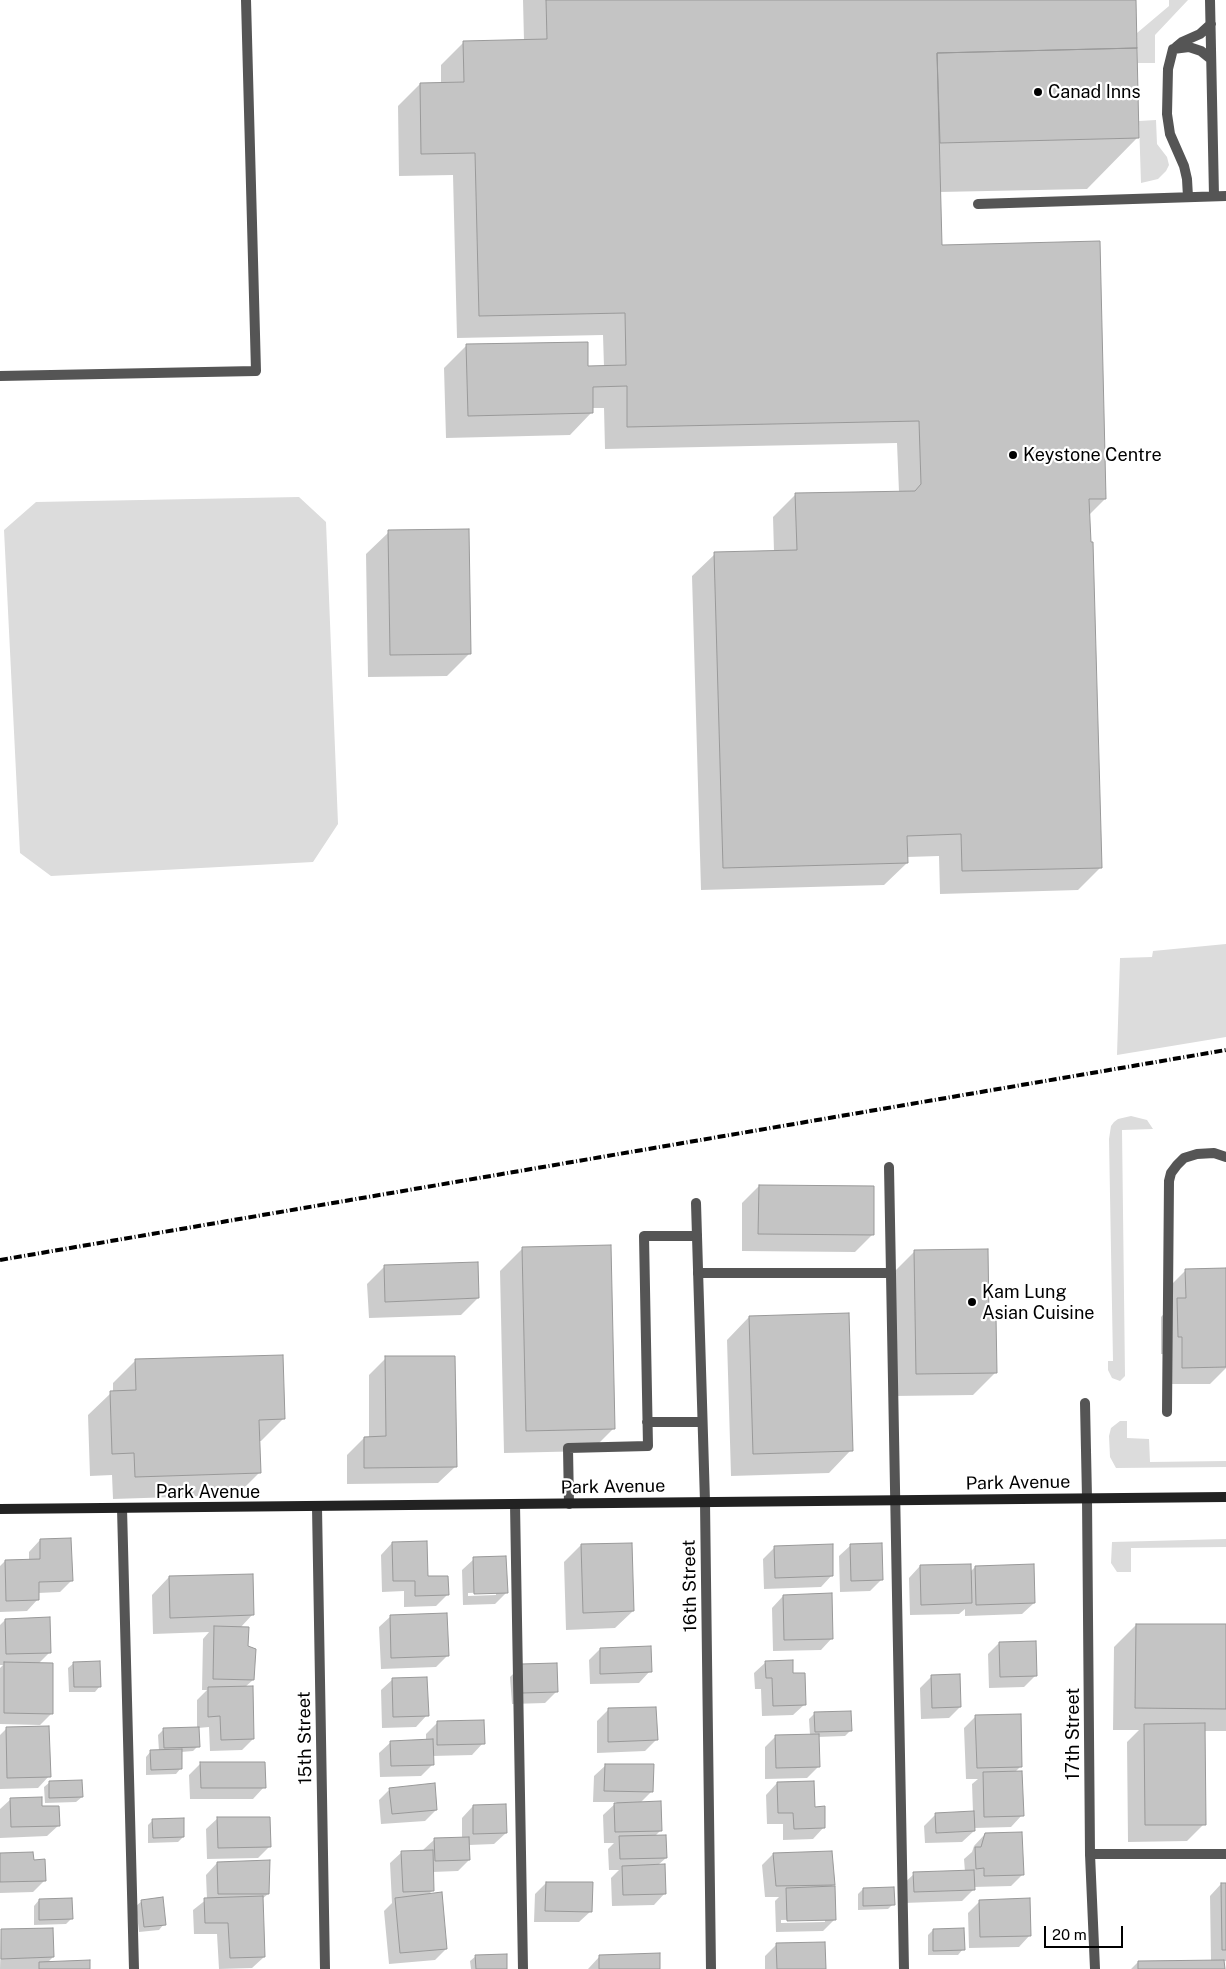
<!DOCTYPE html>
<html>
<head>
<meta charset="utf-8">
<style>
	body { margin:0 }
	#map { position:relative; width:1226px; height:1969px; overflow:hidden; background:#fff; font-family:"Public Sans",sans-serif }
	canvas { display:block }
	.scale { position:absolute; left:1044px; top:1926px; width:79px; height:22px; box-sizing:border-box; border:2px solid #000; border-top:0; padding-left:6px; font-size:15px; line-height:18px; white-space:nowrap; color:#000; -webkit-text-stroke:4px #fff; paint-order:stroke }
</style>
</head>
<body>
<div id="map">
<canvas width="1226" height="1969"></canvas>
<div class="scale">20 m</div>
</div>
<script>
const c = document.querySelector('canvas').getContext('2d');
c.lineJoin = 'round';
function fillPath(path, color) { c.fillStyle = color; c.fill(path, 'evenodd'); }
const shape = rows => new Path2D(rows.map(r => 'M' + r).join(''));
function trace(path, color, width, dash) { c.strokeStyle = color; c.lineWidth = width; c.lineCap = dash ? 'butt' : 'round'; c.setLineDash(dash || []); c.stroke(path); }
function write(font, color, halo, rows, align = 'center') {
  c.font = font + ' "Public Sans",sans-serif'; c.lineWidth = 4.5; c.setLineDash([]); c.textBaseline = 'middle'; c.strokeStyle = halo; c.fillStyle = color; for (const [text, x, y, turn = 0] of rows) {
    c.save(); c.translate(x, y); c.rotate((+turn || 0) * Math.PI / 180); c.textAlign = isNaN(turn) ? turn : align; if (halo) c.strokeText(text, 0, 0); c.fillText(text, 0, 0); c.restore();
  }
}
fillPath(shape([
	[1169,0,1188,0,1155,35,1155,63,1138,63,1137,33,1169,6],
	[1156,120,1157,144,1167,157,1169,165,1166,171,1158,179,1141,183,1139,121],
	[299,497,326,522,338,824,313,862,51,876,20,853,4,530,36,502],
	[1226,944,1226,1037,1117,1055,1120,958,1152,957,1153,951],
	[1131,1116,1147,1120,1153,1129,1122,1130,1125,1376,1120,1381,1112,1378,1108,1370,1108,1361,1113,1361,1109,1139,1111,1126,1114,1122,1118,1119],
	[1120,1421,1127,1421,1127,1438,1149,1439,1150,1462,1226,1461,1226,1467,1116,1468,1110,1457,1109,1436,1111,1428],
	[1226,1539,1226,1547,1131,1548,1131,1572,1117,1572,1111,1563,1112,1542]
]), '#dcdcdc');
fillPath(shape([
	[523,0,1135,0,1138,137,1087,189,939,192,940,246,1105,499,1089,515,1100,868,1078,890,940,894,939,856,907,857,907,863,884,885,701,890,692,576,715,554,774,552,773,517,796,494,899,492,897,443,605,449,604,408,592,408,592,412,570,435,446,438,444,368,467,345,587,367,604,367,603,335,457,338,453,175,399,176,398,106,420,84,441,83,441,65,464,42,524,41],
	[389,532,469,654,447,676,368,677,366,554],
	[759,1186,872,1235,855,1252,742,1251,742,1203],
	[523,1248,614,1428,591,1451,504,1453,500,1271],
	[915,1251,996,1372,973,1395,894,1396,892,1274],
	[384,1267,478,1298,461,1315,369,1318,367,1284],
	[1226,1269,1226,1368,1210,1384,1166,1384,1165,1354,1161,1354,1161,1317,1169,1308,1169,1287,1186,1270],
	[749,1317,851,1450,829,1473,731,1476,727,1340],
	[386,1358,456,1466,438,1483,347,1484,347,1455,364,1438,369,1438,369,1375],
	[136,1360,283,1419,261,1441,258,1441,259,1473,237,1495,113,1499,112,1475,90,1476,88,1415,111,1393,113,1393,113,1383],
	[40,1540,71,1581,60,1592,38,1593,38,1599,27,1611,0,1612,0,1566,5,1561,29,1560,29,1552],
	[392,1543,427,1578,447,1595,436,1606,404,1607,404,1591,382,1592,381,1555],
	[581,1545,633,1611,615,1628,566,1630,564,1562],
	[851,1545,881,1580,870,1591,840,1592,839,1556],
	[774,1548,832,1575,821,1587,764,1589,763,1559],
	[474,1559,506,1593,495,1604,463,1605,462,1570],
	[496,1592,496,1595,468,1596,468,1593],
	[920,1566,970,1572,975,1567,1034,1603,1022,1614,965,1616,965,1609,959,1614,910,1615,909,1578],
	[169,1577,253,1614,240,1628,246,1647,253,1680,245,1687,253,1739,242,1750,210,1751,209,1727,198,1728,198,1746,193,1751,181,1752,181,1768,176,1774,146,1775,146,1757,151,1751,159,1751,158,1735,164,1729,197,1728,197,1700,207,1690,202,1690,203,1639,209,1632,153,1634,152,1595],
	[783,1596,832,1638,821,1650,773,1651,772,1608],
	[391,1616,447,1656,436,1667,381,1669,379,1627],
	[5,1620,50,1652,38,1664,52,1713,40,1725,0,1724,0,1668,3,1665,0,1665,0,1625],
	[1136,1625,1226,1625,1226,1731,1204,1731,1204,1824,1187,1841,1128,1842,1127,1742,1139,1730,1113,1730,1114,1647],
	[999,1643,1036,1675,1024,1687,989,1688,988,1654],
	[600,1649,650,1671,639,1683,590,1684,589,1660],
	[766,1662,805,1704,793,1715,762,1716,761,1689,755,1689,754,1673],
	[74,1663,100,1686,95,1692,69,1692,68,1668],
	[522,1665,556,1692,545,1703,512,1704,510,1677],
	[932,1676,960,1707,949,1718,921,1719,920,1688],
	[393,1679,427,1715,416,1727,382,1728,381,1690],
	[608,1710,656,1740,645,1751,597,1753,597,1721],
	[815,1713,851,1730,845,1736,817,1737,818,1767,807,1778,765,1779,765,1747,776,1736,810,1735,809,1719],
	[976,1716,1021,1766,1015,1772,1022,1815,1011,1827,974,1828,974,1831,962,1842,925,1843,924,1826,936,1814,973,1813,972,1784,978,1779,966,1779,964,1728],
	[437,1723,483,1743,472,1755,432,1756,433,1764,421,1776,380,1777,379,1753,391,1742,426,1741,426,1734],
	[7,1728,49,1776,38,1788,0,1789,0,1735],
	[200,1764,264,1787,253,1799,190,1799,189,1775],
	[606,1765,652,1791,640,1803,661,1830,655,1836,666,1858,658,1865,665,1893,654,1905,612,1906,611,1878,619,1870,609,1870,608,1849,614,1843,604,1843,603,1815,617,1802,593,1802,594,1776],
	[50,1782,82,1797,76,1802,45,1803,44,1787],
	[777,1783,814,1808,824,1827,813,1839,783,1840,783,1824,767,1824,766,1795],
	[390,1789,436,1810,425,1821,381,1824,379,1800],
	[11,1799,41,1807,59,1825,47,1836,0,1838,0,1809],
	[473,1806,506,1833,494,1844,469,1845,469,1860,458,1871,432,1872,433,1890,428,1895,446,1949,435,1960,389,1964,384,1911,392,1903,390,1863,402,1852,423,1850,435,1839,462,1838,462,1818],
	[218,1818,270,1846,258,1858,207,1859,206,1829],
	[153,1820,183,1837,178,1842,148,1843,148,1825],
	[985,1834,1022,1875,1011,1886,973,1887,973,1890,962,1901,903,1903,902,1885,914,1874,965,1872,964,1859,972,1852,974,1846],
	[0,1854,33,1861,45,1880,33,1892,0,1893],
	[773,1854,834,1884,830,1888,835,1919,823,1931,776,1932,775,1901,779,1897,765,1897,762,1865],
	[825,1919,825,1922,781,1923,781,1920],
	[217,1863,268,1894,262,1899,264,1957,252,1968,219,1969,217,1934,194,1934,193,1910,207,1899,206,1875],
	[546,1883,591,1911,579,1922,534,1922,535,1894],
	[1221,1884,1226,1884,1226,1961,1223,1961,1223,1969,1131,1969,1138,1962,1211,1961,1210,1896],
	[863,1889,893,1904,888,1909,858,1910,858,1894],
	[39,1900,71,1919,66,1924,34,1925,34,1906],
	[142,1901,164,1924,159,1930,139,1932,136,1906],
	[980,1901,1030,1935,1019,1947,969,1948,968,1913],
	[933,1930,963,1949,958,1955,928,1955,928,1935],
	[1,1931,53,1957,47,1963,89,1969,0,1969],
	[776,1945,825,1969,765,1969,765,1956],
	[476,1956,506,1969,471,1969,470,1961],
	[600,1956,659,1969,588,1969]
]), '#0003');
const building = shape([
	[546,0,1136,0,1137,48,937,53,942,245,1100,241,1106,499,1089,499,1091,542,1093,542,1102,868,962,871,961,834,907,836,908,863,723,868,714,552,797,550,795,493,915,491,921,484,919,421,627,427,627,386,593,387,593,413,468,416,466,344,588,342,588,366,626,365,625,313,479,316,475,153,421,154,420,83,464,82,463,41,547,39,546,0],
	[1137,48,1139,138,940,143,937,53,1137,48],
	[469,529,471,654,390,655,388,530,469,529],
	[759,1185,874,1186,874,1235,758,1234,759,1185],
	[611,1245,615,1429,526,1431,522,1247,611,1245],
	[988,1249,989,1317,996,1317,997,1373,916,1374,914,1250,988,1249],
	[478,1262,479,1298,385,1302,384,1265,478,1262],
	[1226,1268,1226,1367,1182,1368,1182,1337,1178,1337,1177,1298,1186,1298,1185,1269,1226,1268],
	[849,1313,853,1451,753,1454,749,1316,849,1313],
	[283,1355,285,1419,259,1420,261,1473,135,1477,134,1453,112,1454,110,1391,136,1390,135,1359,283,1355],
	[385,1356,455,1356,457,1467,364,1468,364,1437,386,1436,385,1356],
	[71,1538,73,1581,39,1582,39,1600,6,1601,5,1560,40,1559,40,1539,71,1538],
	[427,1541,428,1576,448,1576,449,1595,415,1596,415,1581,393,1581,392,1542,427,1541],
	[632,1543,634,1611,583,1613,581,1544,632,1543],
	[882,1543,883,1580,851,1581,850,1544,882,1543],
	[833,1544,833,1576,775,1578,774,1546,833,1544],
	[506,1556,508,1593,474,1594,473,1557,506,1556],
	[971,1564,972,1603,921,1605,920,1565,971,1564],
	[1034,1564,1035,1603,976,1605,975,1566,1034,1564],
	[253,1574,254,1615,170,1618,169,1576,253,1574],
	[832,1593,833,1639,784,1640,783,1595,832,1593],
	[447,1613,449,1656,391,1658,390,1615,447,1613],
	[50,1617,51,1653,6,1654,5,1619,50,1617],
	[1136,1624,1226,1624,1226,1709,1135,1708,1136,1624],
	[214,1626,249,1627,248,1646,256,1649,254,1680,213,1679,214,1626],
	[1036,1641,1037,1676,1000,1677,999,1642,1036,1641],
	[651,1646,652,1672,600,1674,600,1648,651,1646],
	[793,1660,793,1673,805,1673,806,1705,773,1706,772,1678,766,1678,765,1661,793,1660],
	[100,1661,101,1687,74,1687,73,1662,100,1661],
	[4,1662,53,1663,53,1714,4,1713,4,1662],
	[557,1663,558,1692,522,1693,521,1664,557,1663],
	[960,1674,961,1707,932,1708,931,1675,960,1674],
	[427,1677,429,1716,393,1717,392,1678,427,1677],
	[253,1686,254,1739,221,1740,220,1716,208,1717,208,1687,253,1686],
	[656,1707,658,1740,608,1742,608,1708,656,1707],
	[851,1711,852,1731,815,1732,814,1712,851,1711],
	[1021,1714,1022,1767,977,1768,975,1715,1021,1714],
	[484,1720,485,1744,437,1745,437,1721,484,1720],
	[1205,1723,1206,1825,1145,1825,1144,1724,1205,1723],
	[49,1726,51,1777,7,1778,6,1727,49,1726],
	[199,1727,200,1747,164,1748,163,1728,199,1727],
	[819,1734,820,1767,776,1768,775,1735,819,1734],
	[433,1739,434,1765,391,1766,390,1741,433,1739],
	[182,1749,182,1769,151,1770,150,1750,182,1749],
	[200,1762,265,1762,266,1788,201,1788,200,1762],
	[605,1764,654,1764,653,1792,604,1791,605,1764],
	[1022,1771,1024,1816,984,1817,983,1772,1022,1771],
	[82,1780,83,1797,49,1798,49,1781,82,1780],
	[814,1781,815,1807,825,1806,825,1828,794,1829,793,1813,778,1813,777,1782,814,1781],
	[435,1783,437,1810,392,1814,389,1788,435,1783],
	[42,1797,42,1806,59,1806,60,1826,11,1827,10,1798,42,1797],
	[661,1801,662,1831,615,1832,614,1803,661,1801],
	[506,1804,507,1833,473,1834,473,1805,506,1804],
	[974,1811,975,1831,936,1833,935,1813,974,1811],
	[217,1817,270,1817,271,1847,218,1848,217,1817],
	[184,1818,184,1837,153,1838,152,1819,184,1818],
	[1022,1832,1024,1875,984,1876,984,1868,976,1869,975,1847,981,1847,985,1833,1022,1832],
	[666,1835,667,1858,620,1859,619,1836,666,1835],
	[469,1837,470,1860,435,1861,434,1838,469,1837],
	[433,1850,434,1891,403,1892,401,1851,433,1850],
	[832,1851,835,1885,776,1886,773,1853,832,1851],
	[33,1852,34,1860,45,1859,46,1881,0,1882,0,1853,33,1852],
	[270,1860,269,1894,218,1894,217,1862,270,1860],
	[665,1864,666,1894,623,1895,622,1866,665,1864],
	[974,1870,975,1890,914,1892,913,1872,974,1870],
	[546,1882,593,1882,592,1912,545,1911,546,1882],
	[1221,1883,1226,1883,1226,1950,1222,1950,1221,1883],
	[835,1886,836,1920,787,1921,786,1888,835,1886],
	[894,1887,895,1905,863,1906,863,1888,894,1887],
	[442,1892,447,1949,400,1953,395,1898,442,1892],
	[263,1896,265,1957,230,1958,228,1923,205,1923,204,1898,263,1896],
	[163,1897,166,1925,144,1927,141,1900,163,1897],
	[72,1898,73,1919,39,1920,39,1899,72,1898],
	[1030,1898,1031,1936,980,1937,979,1900,1030,1898],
	[53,1928,54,1957,1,1959,1,1929,53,1928],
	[964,1928,965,1950,933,1951,933,1929,964,1928],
	[825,1942,826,1969,777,1969,776,1943,825,1942],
	[660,1953,660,1969,599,1969,599,1955,660,1953],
	[507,1954,507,1969,476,1969,475,1955,507,1954],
	[90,1960,90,1969,39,1969,39,1962,90,1960],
	[1224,1960,1225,1969,1138,1969,1138,1961,1224,1960]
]);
fillPath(building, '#c4c4c4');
trace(building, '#999', 1);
trace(shape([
	[1210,0,1214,196],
	[1176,47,1182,42,1200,34,1211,24],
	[1188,197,1187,179,1184,166,1170,134,1167,114,1168,69,1173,49,1189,47,1201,51,1211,59],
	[978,204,1226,196],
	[0,376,256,371,246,0],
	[889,1167,904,1969],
	[698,1273,891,1273],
	[1085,1403,1087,1498],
	[1167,1412,1169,1181,1171,1173,1177,1165,1184,1158,1197,1154,1214,1153,1226,1157],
	[647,1422,702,1422],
	[515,1504,523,1969],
	[569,1504,568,1448,648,1446,644,1236,697,1236],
	[122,1508,134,1969],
	[1090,1854,1226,1854]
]), '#555', 10);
trace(shape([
	[696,1203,705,1502,711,1969],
	[1087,1498,1090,1854,1095,1969],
	[317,1507,325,1969]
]), '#555', 10);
trace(shape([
	[0,1509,1226,1497]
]), '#222', 10);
trace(shape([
	[0,1260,1226,1050]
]), '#000', 4, [8, 2.5, 1, 2.5]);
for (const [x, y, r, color] of [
	[1038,92,5,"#000"],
	[1013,455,5,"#000"],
	[972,1302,5,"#000"]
]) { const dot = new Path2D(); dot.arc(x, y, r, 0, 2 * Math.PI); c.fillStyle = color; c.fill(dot); trace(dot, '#fff', 2); }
write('18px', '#000', '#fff', [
	["Canad Inns",1048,92],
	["Keystone Centre",1023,455],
	["Kam Lung",982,1292],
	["Asian Cuisine",982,1313]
], 'left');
write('18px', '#000', '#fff', [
	["Park Avenue",1018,1483,-1],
	["Park Avenue",613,1487,-1],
	["Park Avenue",208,1492],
	["16th Street",690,1586,-91],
	["17th Street",1073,1734,-90],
	["15th Street",305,1738,-91]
]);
</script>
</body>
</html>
